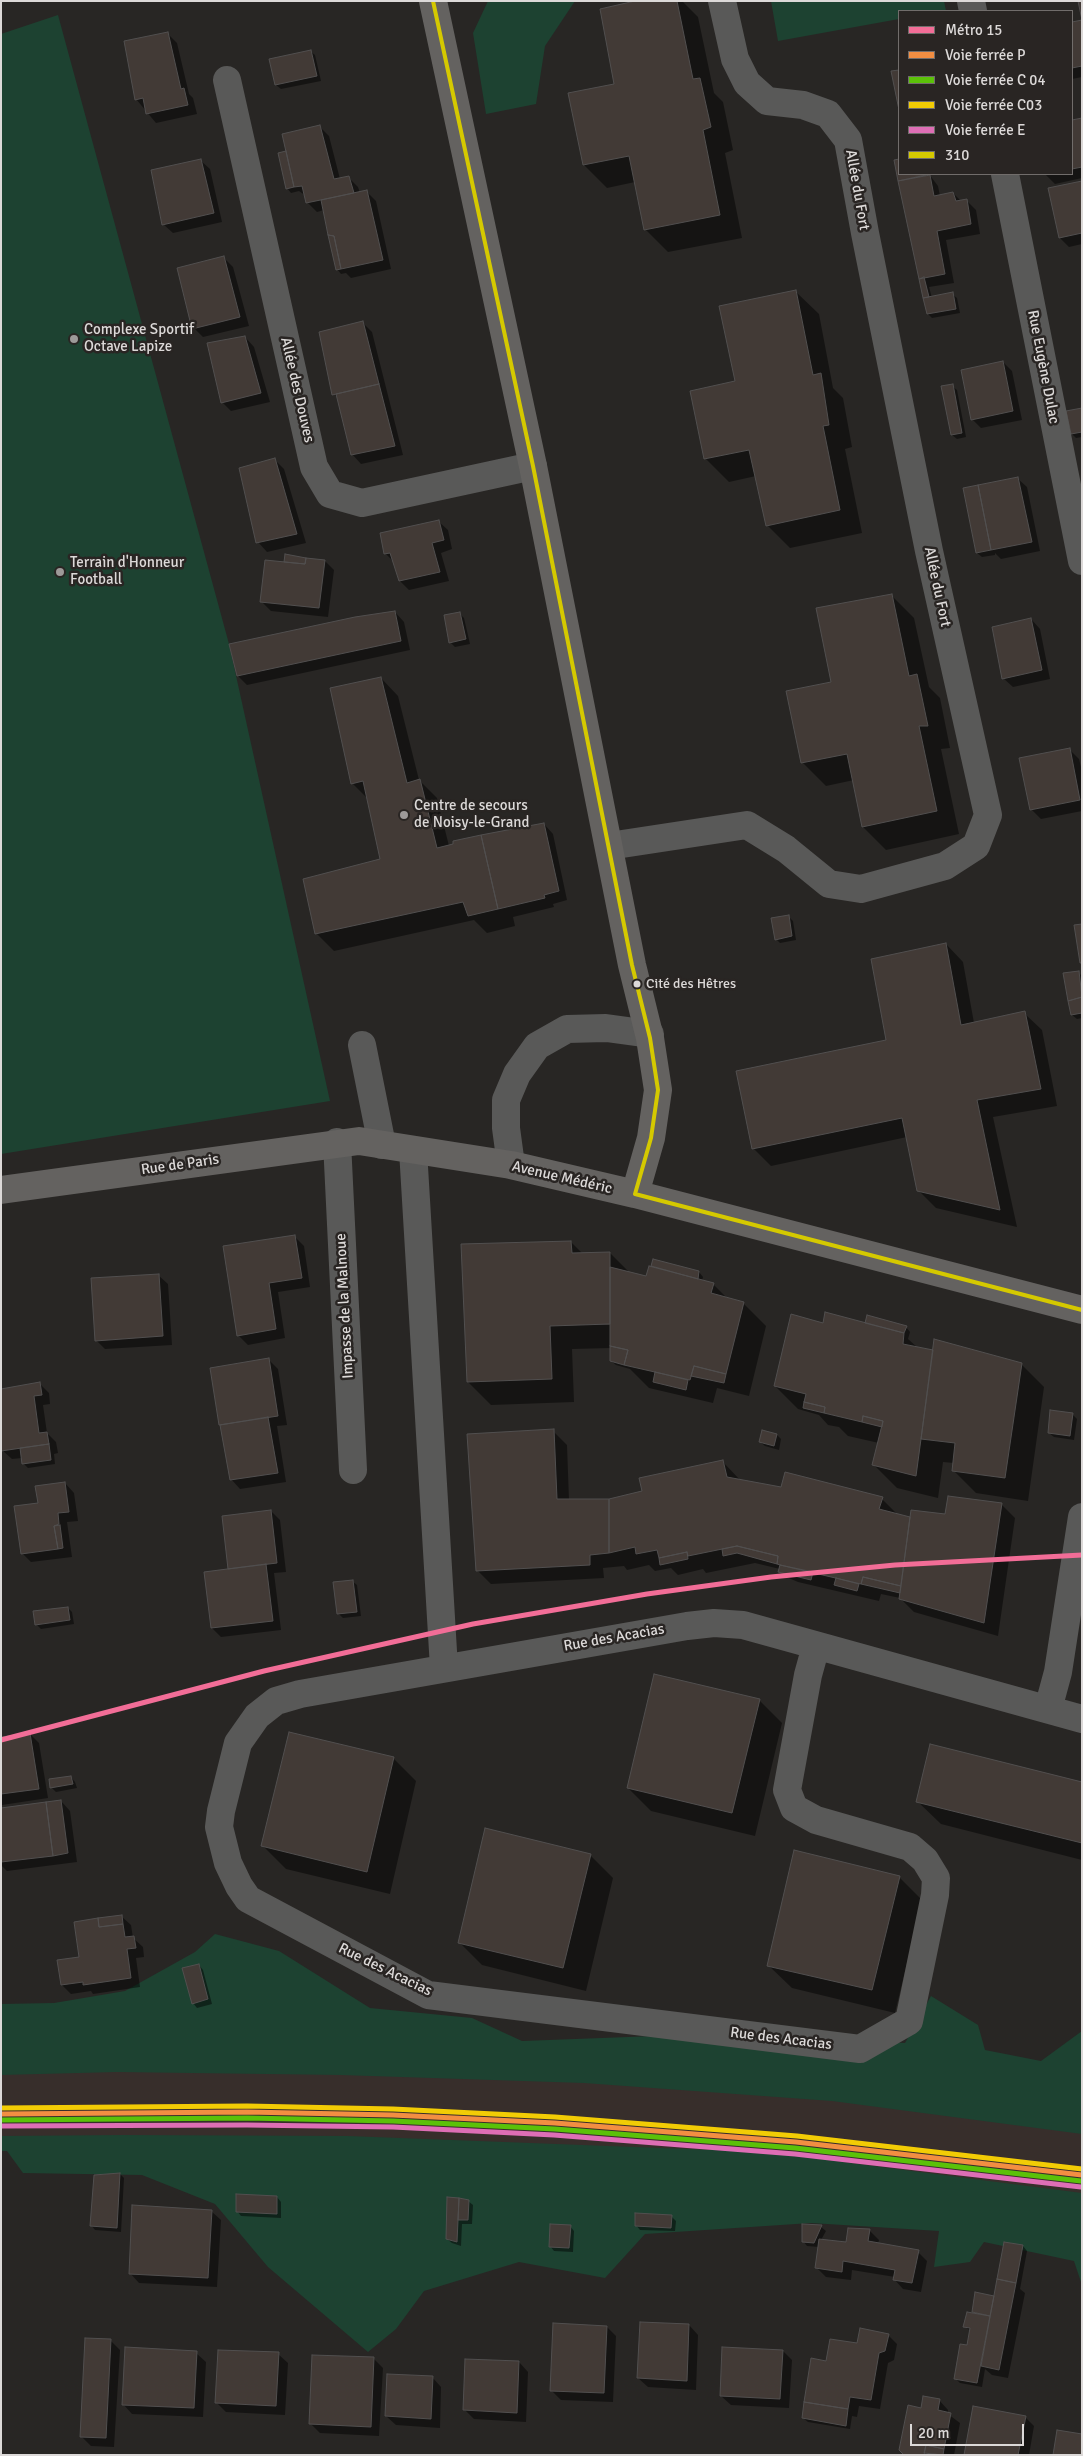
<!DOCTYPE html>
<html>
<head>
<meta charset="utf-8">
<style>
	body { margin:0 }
	#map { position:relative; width:1083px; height:2456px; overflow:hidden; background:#282624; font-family:Signika,sans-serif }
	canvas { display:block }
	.frame { position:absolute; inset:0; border:2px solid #dcd9d8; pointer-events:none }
	.legend { position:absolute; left:898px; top:10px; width:175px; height:165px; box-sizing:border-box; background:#292523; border:1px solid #716d6b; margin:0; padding:6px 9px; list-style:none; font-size:15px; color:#dcd9d8 }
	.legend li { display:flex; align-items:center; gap:10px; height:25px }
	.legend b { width:25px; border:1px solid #716d6b }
	.scale { position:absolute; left:910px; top:2424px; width:114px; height:22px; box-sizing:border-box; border:2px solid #dcd9d8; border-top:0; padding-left:6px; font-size:15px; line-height:18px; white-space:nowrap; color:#dcd9d8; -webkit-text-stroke:4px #292523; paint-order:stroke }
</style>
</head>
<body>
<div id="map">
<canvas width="1083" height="2456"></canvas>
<div class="frame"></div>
<ul class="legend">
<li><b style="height:6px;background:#f26d97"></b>Métro 15</li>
<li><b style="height:6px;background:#f28e42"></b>Voie ferrée P</li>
<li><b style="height:6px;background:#5bc109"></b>Voie ferrée C 04</li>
<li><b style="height:6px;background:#f2cc05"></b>Voie ferrée C03</li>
<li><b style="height:6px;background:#de6eb5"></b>Voie ferrée E</li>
<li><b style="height:6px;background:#d5c900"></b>310</li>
</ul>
<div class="scale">20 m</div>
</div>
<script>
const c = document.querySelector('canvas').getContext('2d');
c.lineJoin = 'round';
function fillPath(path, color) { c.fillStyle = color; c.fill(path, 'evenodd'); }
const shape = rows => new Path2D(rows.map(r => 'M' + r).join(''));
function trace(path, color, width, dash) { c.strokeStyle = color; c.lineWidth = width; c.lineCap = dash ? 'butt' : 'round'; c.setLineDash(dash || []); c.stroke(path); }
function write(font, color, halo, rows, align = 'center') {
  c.font = font + ' Signika,sans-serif'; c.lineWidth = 5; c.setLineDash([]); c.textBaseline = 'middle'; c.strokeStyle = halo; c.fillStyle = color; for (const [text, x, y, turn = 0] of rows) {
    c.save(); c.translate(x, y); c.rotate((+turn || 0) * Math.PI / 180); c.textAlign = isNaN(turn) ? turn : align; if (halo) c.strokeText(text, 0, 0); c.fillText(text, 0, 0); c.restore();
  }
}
fillPath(shape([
	[1,2050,1082,2099,1082,2214,109,2146,1,2151]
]), '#372e2b');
fillPath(shape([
	[488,1,575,1,545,46,536,104,486,114,473,33],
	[771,1,944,1,946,11,899,11,899,19,778,41],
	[58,15,229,644,330,1101,1,1154,1,34],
	[215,1934,279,1951,370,2008,472,2018,522,2041,708,2034,905,2043,931,1996,978,2025,985,2050,1041,2061,1082,2031,1082,2134,832,2101,584,2083,341,2075,117,2072,1,2075,1,2004,54,2003,125,1991,195,1952],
	[124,2135,348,2136,765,2152,1082,2193,1082,2285,1074,2261,984,2242,970,2262,934,2267,939,2231,811,2223,645,2234,605,2278,519,2262,424,2291,396,2329,368,2352,268,2267,215,2204,142,2175,23,2173,7,2151,1,2151,1,2136]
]), '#1d4231');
fillPath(shape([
	[641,1,682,1,698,17,714,93,723,102,733,150,725,153,742,238,668,252,645,229,635,182,607,188,584,165,615,85],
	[1082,21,1082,77,1072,79,1072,23],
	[168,34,177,43,189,94,193,98,197,114,156,123,136,99],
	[310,51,315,55,321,81,281,89,276,85,271,60],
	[1082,119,1082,178,1055,184,1045,174,1072,174,1072,121],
	[320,127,329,136,340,179,349,178,358,187,360,193,366,191,376,201,391,269,351,278,346,273,341,274,337,269,324,210,317,212,307,202,306,196,299,191,291,193,287,188,286,152],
	[200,160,210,169,222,222,173,233,163,224],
	[899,160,899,174,929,174,938,186,940,196,953,193,961,201,966,200,976,210,980,234,946,240,954,283,929,287,932,298,952,294,957,298,960,313,932,318,928,314,895,161],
	[1082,182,1082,244,1069,247,1060,238,1049,189],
	[223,257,233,267,249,326,203,337,194,328],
	[795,291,819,314,833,388,843,398,852,447,845,449,862,533,790,548,767,525,756,476,729,482,705,458,736,382],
	[363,323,372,332,403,455,361,464,352,454,339,399,334,394],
	[245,337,254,347,270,402,231,411,222,402],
	[1003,362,1012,371,1022,420,981,428,972,419],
	[952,386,957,390,966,437,957,439,952,435],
	[1082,409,1082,437,1076,438,1072,434],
	[275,460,284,469,306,543,267,552,258,542],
	[1017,478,1027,487,1040,551,1001,559,995,553,995,555,982,557,977,553,964,489],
	[438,521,448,530,452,549,441,553,449,581,409,590,400,581,395,563,386,554],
	[305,559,325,561,334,570,328,617,271,611,262,602,285,563],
	[891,595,914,618,929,687,940,698,950,748,941,749,959,834,886,850,863,827,854,780,826,786,802,762,832,683],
	[395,612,404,622,410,650,247,685,238,676],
	[459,613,464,618,470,644,455,647,450,642],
	[1031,619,1040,629,1050,679,1013,687,1003,678],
	[381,678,398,696,419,780,437,798,449,846,544,824,553,834,567,900,553,904,554,907,513,917,515,926,487,933,474,920,334,951,316,933,382,860,368,799,352,783],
	[1070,750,1079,759,1082,771,1082,811,1041,819,1032,810,1021,759],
	[788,916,793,921,796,940,780,943,776,939],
	[946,944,963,962,974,1023,1024,1013,1042,1030,1057,1106,993,1117,1017,1227,936,1208,918,1190,907,1137,771,1166,753,1148,888,1041],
	[1078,972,1082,976,1082,1018,1077,1019,1072,1015,1064,974],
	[294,1236,304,1246,310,1287,278,1292,285,1338,248,1345,238,1335],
	[571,1242,583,1254,610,1253,630,1273,647,1278,654,1261,699,1272,703,1277,702,1281,713,1284,728,1299,743,1303,766,1326,749,1396,717,1388,713,1403,649,1388,630,1369,616,1365,611,1361,611,1348,572,1349,574,1402,491,1405,468,1382],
	[158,1275,168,1284,172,1345,105,1349,96,1340],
	[866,1324,906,1327,910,1332,908,1339,918,1348,1021,1364,1044,1387,1028,1501,976,1493,953,1470,954,1463,943,1462,938,1498,897,1488,874,1465,879,1443,848,1436,839,1427,828,1425,819,1415,798,1409,775,1386,824,1325],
	[269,1360,278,1369,287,1425,277,1426,286,1482,240,1489,231,1479,212,1369],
	[40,1384,49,1393,50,1404,43,1405,47,1433,56,1442,58,1453,54,1454,55,1464,28,1468,23,1463,22,1458,12,1459,2,1450],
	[1052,1412,1073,1415,1077,1419,1074,1440,1054,1437,1049,1433],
	[553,1431,567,1445,569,1500,609,1500,644,1492,723,1462,741,1481,782,1489,882,1499,898,1515,911,1518,947,1516,1001,1504,1015,1518,998,1636,914,1612,900,1598,881,1594,879,1601,798,1582,784,1576,780,1569,755,1563,706,1573,703,1569,678,1575,671,1568,655,1571,649,1565,627,1570,624,1566,603,1568,604,1578,491,1584,477,1570],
	[783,1571,787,1572,790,1576,783,1574],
	[763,1432,777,1435,781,1439,779,1450,765,1446,760,1442],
	[65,1483,74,1493,78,1521,67,1522,72,1557,31,1562,22,1553],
	[271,1511,280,1520,286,1572,274,1573,281,1630,221,1637,212,1628,205,1574,230,1570],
	[352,1581,357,1585,361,1616,343,1618,338,1613],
	[68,1608,72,1612,74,1624,41,1629,36,1624],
	[759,1700,782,1723,755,1836,651,1811,628,1788],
	[30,1734,39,1743,48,1798,2,1805,1,1738],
	[393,1758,416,1781,390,1894,286,1869,263,1846],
	[71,1777,75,1782,77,1788,56,1792,51,1787],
	[1082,1784,1082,1860,941,1824,917,1801],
	[61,1801,70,1811,77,1862,7,1871,1,1865,1,1809],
	[590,1855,613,1878,586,1991,482,1965,459,1942],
	[899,1877,922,1900,895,2013,792,1988,768,1965],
	[121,1916,131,1925,133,1938,143,1947,144,1957,136,1958,140,1987,93,1994,91,1991,71,1994,62,1985],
	[199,1965,203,1970,212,2004,197,2008,193,2003],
	[120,2174,124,2178,121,2232,95,2230,91,2225],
	[277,2197,281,2202,281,2218,241,2216,237,2211],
	[468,2201,473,2205,472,2224,462,2224,461,2246,452,2243,447,2239],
	[211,2211,221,2220,217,2287,139,2283,130,2273],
	[671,2216,676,2221,675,2231,640,2230,636,2225],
	[804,2225,821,2227,826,2231,821,2240,847,2244,869,2230,879,2240,878,2244,918,2252,927,2261,921,2292,903,2289,894,2279,895,2277,852,2270,851,2280,826,2277,817,2268,819,2247,807,2246,803,2241],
	[570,2226,574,2231,573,2252,554,2251,550,2246],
	[1005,2243,1023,2246,1027,2251,1020,2289,1025,2293,1008,2378,992,2375,985,2369,982,2387,960,2383,955,2378,968,2347,971,2331,965,2327,973,2314,976,2294,995,2297],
	[689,2325,698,2335,696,2390,648,2387,638,2378],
	[607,2327,616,2336,613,2402,561,2400,551,2390],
	[888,2335,897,2344,894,2360,888,2363,880,2409,859,2406,857,2417,852,2416,850,2429,808,2422,803,2418,827,2362,858,2345],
	[110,2340,120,2350,114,2447,91,2446,81,2436],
	[783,2351,792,2360,789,2408,731,2405,721,2396],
	[196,2353,206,2362,203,2417,132,2414,123,2404],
	[278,2354,288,2363,285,2415,226,2412,217,2403],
	[373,2358,383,2368,379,2436,320,2433,311,2424],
	[519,2362,528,2372,526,2422,474,2419,464,2409],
	[432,2377,441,2387,440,2428,396,2425,386,2416],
	[939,2400,948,2410,948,2414,960,2423,954,2455,906,2455,922,2409],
	[1025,2417,1034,2426,1029,2455,966,2455]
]), '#0007');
const building = shape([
	[635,1,677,1,693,79,700,78,711,127,703,130,720,215,644,230,629,156,583,165,568,93,614,84,600,9,635,1],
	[1078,1,1082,1,1082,66,1072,68,1072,22,1082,20,1078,1],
	[168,32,181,89,184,88,188,105,146,114,143,98,135,100,124,41,168,32],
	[311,50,317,76,275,85,269,59,311,50],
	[899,70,899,110,891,71,899,70],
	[1082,118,1082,167,1072,169,1072,120,1082,118],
	[320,125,334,179,349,176,354,193,306,203,302,186,294,187,282,134,320,125],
	[286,151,294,187,286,189,278,153,286,151],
	[201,159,214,213,162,225,151,170,201,159],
	[899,159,899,174,926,175,898,181,894,160,899,159],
	[930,175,934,196,953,192,956,201,967,199,971,224,937,231,945,274,919,279,898,181,930,175],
	[1082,181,1082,233,1059,238,1048,188,1082,181],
	[367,190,383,260,341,269,334,236,328,235,321,200,367,190],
	[328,235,334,236,341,269,336,270,328,235],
	[224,256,240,317,192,329,177,268,224,256],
	[924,277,929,297,923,298,919,279,924,277],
	[796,290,813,375,821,373,829,425,823,426,840,510,766,526,749,450,704,459,690,391,735,381,719,306,796,290],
	[953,292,956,309,927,314,923,298,953,292],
	[363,321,379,384,332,395,319,332,363,321],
	[245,336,261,393,221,403,207,343,245,336],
	[1003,361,1013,411,971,420,961,370,1003,361],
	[379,384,395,446,351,455,336,394,379,384],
	[953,384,962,433,951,435,941,386,953,384],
	[1082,408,1082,432,1071,434,1066,411,1082,408],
	[275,458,297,534,256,543,239,468,275,458],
	[1018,477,1032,542,991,550,978,485,1018,477],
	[978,485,991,550,976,553,963,488,978,485],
	[439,520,444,540,432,543,440,572,399,581,390,553,384,554,380,533,439,520],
	[285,554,306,558,305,564,284,562,285,554],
	[306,558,325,560,319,608,260,602,265,560,305,564,306,558],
	[892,594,909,676,917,674,928,726,919,726,937,811,862,827,847,754,801,763,786,691,831,682,816,608,892,594],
	[395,611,401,641,237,676,229,644,355,617,395,611],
	[460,612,466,639,449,643,444,615,460,612],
	[1031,618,1042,670,1002,679,992,627,1031,618],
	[381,677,407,783,420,779,437,848,453,844,453,841,481,835,498,909,468,916,463,902,315,934,303,879,380,859,363,781,351,784,330,688,381,677],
	[1070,748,1080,800,1030,810,1019,758,1070,748],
	[544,823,559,891,544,895,545,898,498,909,481,835,544,823],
	[789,915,792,936,775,940,771,918,789,915],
	[1082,924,1082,963,1080,963,1074,925,1082,924],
	[946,943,961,1025,1025,1011,1041,1089,977,1100,1000,1210,917,1191,902,1118,752,1149,736,1071,886,1040,871,959,946,943],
	[1079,971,1082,997,1068,1001,1063,973,1079,971],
	[1082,997,1082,1013,1071,1015,1068,1001,1082,997],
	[295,1235,302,1278,269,1283,276,1329,237,1336,223,1246,295,1235],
	[571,1241,572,1253,610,1252,610,1324,550,1326,552,1379,467,1382,461,1244,571,1241],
	[653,1259,699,1271,698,1279,651,1266,653,1259],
	[649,1266,714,1283,711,1293,744,1302,726,1374,694,1366,690,1380,624,1365,628,1350,610,1346,610,1267,646,1276,649,1266],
	[159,1274,163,1336,95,1341,91,1278,159,1274],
	[825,1312,904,1333,903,1344,933,1350,916,1476,872,1465,883,1421,863,1416,862,1422,824,1413,825,1407,804,1402,806,1394,774,1386,791,1314,823,1323,825,1312],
	[867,1315,907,1326,904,1333,865,1323,867,1315],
	[934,1339,1022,1363,1005,1478,952,1471,955,1443,921,1439,934,1339],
	[610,1346,628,1350,624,1365,610,1361,610,1346],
	[269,1358,278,1416,219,1425,210,1368,269,1358],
	[694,1366,726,1374,724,1383,691,1376,694,1366],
	[655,1372,688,1380,686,1390,653,1382,655,1372],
	[40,1382,42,1395,34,1396,39,1433,47,1432,49,1444,1,1451,1,1389,40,1382],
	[804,1402,825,1407,824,1413,803,1408,804,1402],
	[1050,1410,1073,1413,1070,1436,1048,1433,1050,1410],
	[863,1416,883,1421,882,1427,862,1422,863,1416],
	[268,1417,278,1473,230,1480,220,1425,268,1417],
	[554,1429,557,1499,609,1499,609,1553,590,1555,590,1565,476,1571,467,1434,554,1429],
	[762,1430,777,1434,774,1446,759,1442,762,1430],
	[49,1444,51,1460,22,1464,20,1448,49,1444],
	[723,1460,727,1477,781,1487,785,1472,883,1497,879,1509,910,1517,901,1586,863,1577,861,1584,780,1565,777,1564,778,1556,737,1546,688,1556,687,1552,659,1558,657,1550,636,1554,635,1547,609,1553,609,1499,642,1491,639,1478,723,1460],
	[65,1482,69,1512,58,1513,59,1524,54,1526,58,1549,21,1554,14,1506,38,1503,35,1486,65,1482],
	[948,1496,1002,1503,984,1623,899,1599,911,1510,945,1514,948,1496],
	[271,1510,277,1563,228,1569,222,1516,271,1510],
	[60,1525,63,1548,58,1549,54,1526,60,1525],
	[737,1546,778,1556,777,1564,737,1553,723,1556,722,1549,737,1546],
	[687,1552,688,1559,660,1565,659,1558,687,1552],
	[266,1564,273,1621,211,1628,204,1572,266,1564],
	[780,1565,813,1572,811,1580,778,1572,780,1565],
	[863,1577,901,1586,900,1593,861,1584,863,1577],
	[836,1578,859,1584,857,1591,834,1585,836,1578],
	[353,1580,357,1612,337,1614,333,1582,353,1580],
	[68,1607,70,1620,35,1625,33,1611,68,1607],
	[654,1674,760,1699,732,1813,627,1788,654,1674],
	[289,1732,394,1757,367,1872,261,1846,289,1732],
	[30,1733,39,1789,1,1794,1,1737,30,1733],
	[930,1744,1082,1782,1082,1843,916,1802,930,1744],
	[71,1776,73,1784,50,1788,49,1779,71,1776],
	[61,1800,68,1853,53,1856,46,1802,61,1800],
	[46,1802,53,1856,1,1862,1,1808,46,1802],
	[485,1828,591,1854,563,1968,458,1943,485,1828],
	[794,1850,900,1876,872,1990,767,1966,794,1850],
	[122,1915,123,1924,99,1927,98,1918,122,1915],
	[98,1918,99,1927,123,1924,125,1937,134,1936,136,1948,127,1949,131,1978,83,1985,83,1982,61,1985,57,1960,79,1957,74,1922,98,1918],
	[199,1964,208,1999,192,2004,182,1968,199,1964],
	[120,2173,117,2228,90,2226,94,2175,120,2173],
	[236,2194,277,2196,277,2214,236,2212,236,2194],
	[447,2197,459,2198,457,2242,446,2239,447,2197],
	[459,2198,469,2200,468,2220,458,2220,459,2198],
	[132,2205,212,2210,208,2278,129,2274,132,2205],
	[635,2213,672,2215,671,2228,635,2226,635,2213],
	[550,2224,571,2225,569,2248,549,2247,550,2224],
	[802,2224,822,2225,814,2243,802,2242,802,2224],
	[848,2228,870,2229,868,2241,919,2250,912,2283,893,2280,895,2270,843,2261,842,2272,815,2268,819,2239,846,2242,848,2228],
	[1004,2242,1023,2245,1016,2283,997,2279,1004,2242],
	[997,2279,1016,2283,999,2370,981,2366,997,2279],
	[975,2292,994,2296,990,2316,972,2312,975,2292],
	[967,2312,990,2316,977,2383,954,2379,960,2344,967,2345,970,2328,963,2327,967,2312],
	[640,2322,689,2324,687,2381,637,2378,640,2322],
	[553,2323,607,2326,604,2393,550,2391,553,2323],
	[860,2328,889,2334,885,2351,879,2353,871,2400,850,2397,848,2409,804,2402,811,2358,826,2361,830,2339,857,2343,860,2328],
	[85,2338,111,2339,106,2438,80,2437,85,2338],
	[125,2347,197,2351,194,2408,122,2405,125,2347],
	[722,2347,783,2350,780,2399,720,2396,722,2347],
	[218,2350,279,2352,276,2406,215,2403,218,2350],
	[312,2355,374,2357,371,2427,309,2424,312,2355],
	[465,2359,519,2361,517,2413,463,2410,465,2359],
	[387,2374,433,2376,431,2419,385,2416,387,2374],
	[923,2396,940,2399,938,2410,951,2413,944,2449,926,2445,924,2455,904,2455,899,2450,908,2405,921,2408,923,2396],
	[804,2402,848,2409,846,2426,802,2418,804,2402],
	[973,2406,1026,2416,1018,2455,964,2455,973,2406],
	[1057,2430,1082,2434,1082,2455,1053,2455,1057,2430],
	[926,2445,944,2449,943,2455,924,2453,926,2445]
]);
fillPath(building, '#423a36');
trace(building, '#514f4f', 1);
trace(shape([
	[971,1,973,11],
	[227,80,314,467,330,494,362,503,533,466],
	[1005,174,1082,561],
	[609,846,747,825,786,849,829,884,861,889,945,866,976,846,988,815,929,551,865,233,848,140,828,114,803,105,767,101,747,83,735,59,722,1],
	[362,1045,382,1145],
	[337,1142,353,1470],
	[413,1150,444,1668],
	[511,1165,506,1128,506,1100,517,1074,537,1046,567,1029,606,1028,650,1034],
	[816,1646,808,1675,787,1790,794,1808,816,1820,910,1847,925,1860,936,1878,935,1895,909,2021,860,2049,428,1995,248,1899,239,1886,228,1863,219,1827,221,1811,238,1743,257,1716,276,1701,300,1694,687,1626,714,1623,743,1625,1082,1719],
	[1048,1709,1058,1672,1082,1517]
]), '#595958', 28);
trace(shape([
	[433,1,533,466,632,965,650,1038,658,1090,651,1138,635,1194],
	[1,1190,359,1141,511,1165,635,1194,1082,1310]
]), '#646260', 28);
trace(shape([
	[433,1,533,466,632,965,650,1038,658,1090,651,1138,635,1194],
	[635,1194,1082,1310]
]), '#d5c900', 4);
trace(shape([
	[1,2114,247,2112,393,2115,555,2123,796,2142,1082,2175]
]), '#f28e42', 5);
trace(shape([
	[1,2120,247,2118,393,2121,555,2129,795,2148,1081,2181]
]), '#5bc109', 5);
trace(shape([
	[1,2108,247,2106,393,2109,555,2117,797,2136,1082,2169]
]), '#f2cc05', 5);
trace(shape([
	[1,2126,247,2125,393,2127,554,2135,795,2154,1081,2187]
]), '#de6eb5', 5);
trace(shape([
	[1,1740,264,1671,473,1624,647,1594,771,1577,895,1565,1082,1555]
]), '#f26d97', 5);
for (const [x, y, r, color] of [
	[74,339,5,"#9d9a99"],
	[60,572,5,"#9d9a99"],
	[404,815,5,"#9d9a99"],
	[637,984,4.5,"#dcd9d8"]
]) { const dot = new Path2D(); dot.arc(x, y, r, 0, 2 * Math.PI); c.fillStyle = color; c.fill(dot); trace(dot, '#292523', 2); }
write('14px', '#dcd9d8', '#292523', [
	["Cité des Hêtres",646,984]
], 'left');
write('15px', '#dcd9d8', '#292523', [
	["Allée du Fort",857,190,80],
	["Rue Eugène Dulac",1043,367,79],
	["Allée des Douves",297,390,77],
	["Allée du Fort",937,587,78],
	["Rue de Paris",180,1165,-8],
	["Avenue Médéric",562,1178,13],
	["Impasse de la Malnoue",345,1306,-93],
	["Rue des Acacias",614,1638,-10],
	["Rue des Acacias",385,1970,26],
	["Rue des Acacias",781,2039,7]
]);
write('15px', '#dcd9d8', '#292523', [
	["Complexe Sportif",84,330],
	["Octave Lapize",84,347],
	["Terrain d'Honneur",70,563],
	["Football",70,580],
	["Centre de secours",414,806],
	["de Noisy-le-Grand",414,823]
], 'left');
</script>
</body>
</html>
